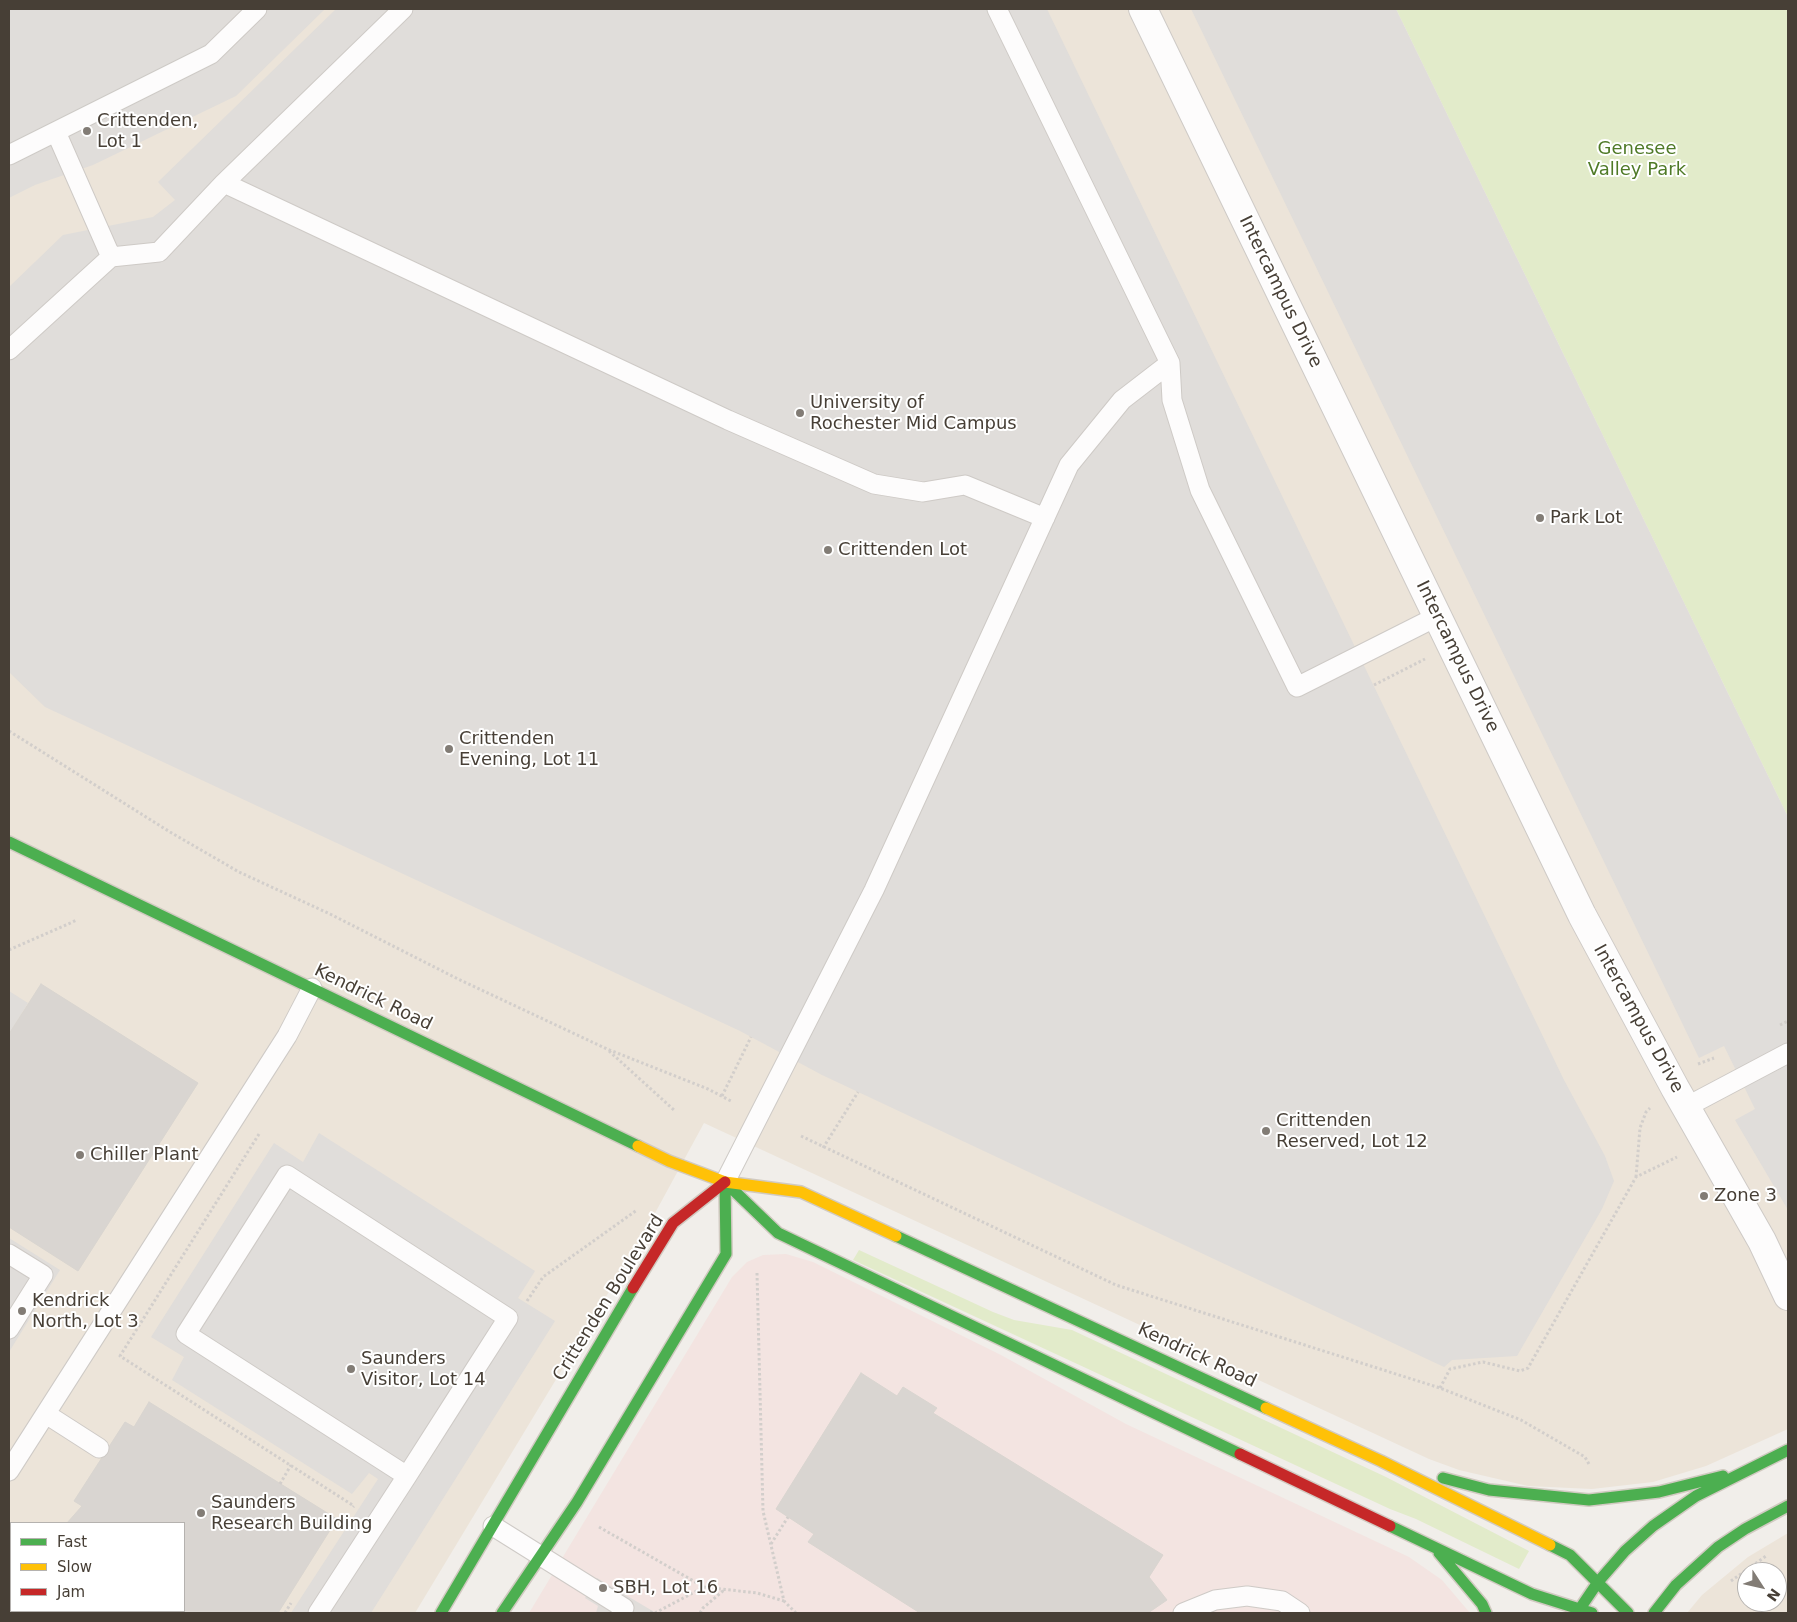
<!DOCTYPE html>
<html>
<head>
<meta charset="utf-8">
<style>
	body { margin:0 }
	#map { position:relative; width:1797px; height:1622px; overflow:hidden; background:#f1eeea; font-family:"DejaVu Sans",sans-serif }
	canvas { display:block }
	.frame { position:absolute; inset:0; border:10px solid #473f36; pointer-events:none }
	.legend { position:absolute; left:10px; top:1522px; width:175px; height:90px; box-sizing:border-box; background:#fff; border:1px solid #b5b2af; margin:0; padding:6px 9px; list-style:none; font-size:15px; color:#473f36 }
	.legend li { display:flex; align-items:center; gap:10px; height:25px }
	.legend b { width:25px; border:1px solid #b5b2af }
	.north { position:absolute; left:1737px; top:1562px; width:50px; height:50px; box-sizing:border-box; background:#fff; border:1px solid #b5b2af; border-radius:50%; rotate:125deg; font-size:14px; font-weight:700; line-height:20px; text-align:center; color:#473f36 }
	.north::after { content:''; display:block; margin:auto; width:18px; height:22px; background:#827c75; clip-path:polygon(50% 0,100% 100%,50% 72%,0 100%) }
</style>
</head>
<body>
<div id="map">
<canvas width="1797" height="1622"></canvas>
<div class="frame"></div>
<ul class="legend">
<li><b style="height:6px;background:#4caf50"></b>Fast</li>
<li><b style="height:6px;background:#ffc107"></b>Slow</li>
<li><b style="height:6px;background:#c62828"></b>Jam</li>
</ul>
<div class="north">N</div>
</div>
<script>
const c = document.querySelector('canvas').getContext('2d');
c.lineJoin = 'round';
function fillPath(path, color) { c.fillStyle = color; c.fill(path, 'evenodd'); }
const shape = rows => new Path2D(rows.map(r => 'M' + r).join(''));
function trace(path, color, width, dash) { c.strokeStyle = color; c.lineWidth = width; c.lineCap = dash ? 'butt' : 'round'; c.setLineDash(dash || []); c.stroke(path); }
function write(font, color, halo, rows, align = 'center') {
  c.font = font + ' "DejaVu Sans",sans-serif'; c.lineWidth = 4; c.setLineDash([]); c.textBaseline = 'middle'; c.strokeStyle = halo; c.fillStyle = color; for (const [text, x, y, turn = 0] of rows) {
    c.save(); c.translate(x, y); c.rotate((+turn || 0) * Math.PI / 180); c.textAlign = isNaN(turn) ? turn : align; if (halo) c.strokeText(text, 0, 0); c.fillText(text, 0, 0); c.restore();
  }
}
fillPath(shape([
	[9,9,1396,9,1788,817,1788,1429,1706,1466,1653,1482,1592,1489,1528,1486,1459,1470,1429,1459,704,1123,642,1237,415,1613,9,1613],
	[11,1523,184,1523,184,1611,11,1611],
	[1788,1533,1788,1613,1687,1613,1702,1595,1748,1557],
	[1747,1572,1777,1572,1777,1602,1747,1602]
]), '#ece4d9');
fillPath(shape([
	[786,1254,813,1262,1001,1355,1126,1424,1409,1557,1442,1580,1470,1613,529,1613,732,1277,747,1262,763,1255]
]), '#f3e4e1');
fillPath(shape([
	[1396,9,1788,9,1788,817],
	[859,1250,993,1312,1014,1320,1072,1330,1386,1477,1529,1551,1519,1569,1416,1519,1390,1509,853,1260]
]), '#e2ebca');
fillPath(shape([
	[9,9,325,9,236,96,93,165,35,185,9,198],
	[336,9,1047,9,1564,1080,1605,1156,1614,1181,1602,1209,1517,1356,1452,1360,1444,1367,822,1075,740,1031,45,707,9,672,9,287,63,235,153,217,175,200,158,182],
	[1191,9,1396,9,1788,817,1788,1210,1735,1120,1755,1109,1724,1046,1699,1058],
	[9,991,28,1003,9,1034],
	[319,1133,535,1271,518,1298,555,1321,371,1613,291,1613,378,1479,369,1473,352,1494,172,1380,184,1357,151,1337,274,1143,303,1162],
	[9,1238,60,1270,9,1352],
	[597,1578,656,1613,596,1613,598,1606,585,1598]
]), '#e0ddda');
const building = shape([
	[41,984,198,1083,78,1271,9,1227,9,1034,41,984],
	[861,1373,897,1396,903,1387,937,1408,933,1413,1163,1555,1149,1577,1167,1600,1148,1613,920,1613,808,1542,814,1534,776,1509,861,1373],
	[149,1402,337,1519,278,1613,9,1613,9,1589,11,1586,11,1611,184,1611,184,1523,67,1523,82,1506,74,1501,125,1422,134,1427,149,1402]
]);
fillPath(building, '#d9d5d1');
trace(building, '#d9d5d0', 1);
const lane = shape([
	[997,9,1170,363,1172,400,1200,490,1297,687,1438,616],
	[56,132,111,257],
	[9,155,211,54,257,9],
	[224,183,728,420,874,484,923,492,965,485,1045,518],
	[9,350,111,257,159,252,224,183,403,9],
	[1686,1107,1788,1053],
	[725,1182,874,890,1069,465,1122,400,1170,363],
	[9,1254,43,1275,9,1329],
	[46,1414,99,1448],
	[9,1471,287,1036,312,988],
	[493,1526,624,1608,621,1613],
	[318,1613,407,1476,458,1396,508,1318,287,1175,186,1334,407,1476],
	[1183,1613,1215,1600,1247,1596,1282,1601,1300,1613]
]);
const street = shape([
	[1143,9,1582,915,1675,1088,1762,1241,1788,1296]
]);
const fast = shape([
	[9,842,638,1146],
	[725,1182,778,1233,1240,1454],
	[896,1236,1266,1408],
	[1443,1478,1489,1490,1589,1500,1659,1492,1723,1476],
	[1390,1526,1532,1594,1592,1613],
	[1550,1545,1570,1555,1628,1613],
	[1439,1553,1482,1604,1486,1613],
	[441,1613,633,1288],
	[502,1613,577,1502,726,1254,725,1182],
	[1577,1613,1598,1582,1625,1551,1653,1526,1696,1496,1788,1450],
	[1654,1613,1676,1585,1718,1547,1745,1529,1788,1506]
]);
const slow = shape([
	[638,1146,669,1161,725,1182,801,1192,896,1236],
	[1266,1408,1381,1461,1550,1545]
]);
const jam = shape([
	[633,1288,673,1223,725,1182],
	[1240,1454,1390,1526]
]);
trace(lane, '#cecac6', 21);
trace(street, '#cecac6', 30);
trace(fast, '#d1cac1', 14);
trace(slow, '#d1cac1', 14);
trace(jam, '#d1cac1', 14);
trace(shape([
	[1374,685,1425,659],
	[9,731,170,832,239,872,330,914,458,979,607,1049,708,1089,731,1101],
	[9,950,77,920],
	[1780,1025,1788,1021],
	[609,1051,674,1110],
	[1698,1064,1714,1058],
	[722,1096,751,1037],
	[259,1134,120,1356,354,1506,353,1507],
	[801,1136,1116,1285,1440,1388,1521,1420,1585,1457,1590,1466],
	[823,1148,858,1092],
	[1636,1177,1640,1128,1646,1112,1650,1108],
	[757,1273,763,1511,784,1601,796,1613],
	[527,1301,543,1277,637,1210],
	[1440,1388,1450,1369,1483,1362,1520,1371,1528,1368,1636,1177,1677,1157],
	[280,1484,291,1465],
	[599,1527,704,1587],
	[771,1544,788,1517],
	[1731,1581,1766,1556],
	[650,1612,655,1613,704,1587,757,1593,784,1601],
	[285,1613,291,1603],
	[700,1613,703,1608,724,1590]
]), '#d2cecb', 3, [2.5, 2.5]);
trace(lane, '#fdfcfc', 19);
trace(street, '#fdfcfc', 28);
trace(fast, '#4caf50', 11);
trace(slow, '#ffc107', 11);
trace(jam, '#c62828', 11);
for (const [x, y, r, color] of [
	[87,131,5,"#827c75"],
	[800,413,5,"#827c75"],
	[1540,518,5,"#827c75"],
	[828,550,5,"#827c75"],
	[449,749,5,"#827c75"],
	[1266,1131,5,"#827c75"],
	[80,1155,5,"#827c75"],
	[1704,1196,5,"#827c75"],
	[22,1311,5,"#827c75"],
	[351,1369,5,"#827c75"],
	[201,1513,5,"#827c75"],
	[603,1588,5,"#827c75"]
]) { const dot = new Path2D(); dot.arc(x, y, r, 0, 2 * Math.PI); c.fillStyle = color; c.fill(dot); trace(dot, '#fff', 2); }
write('18px', '#473f36', '#fff', [
	["Crittenden,",97,121],
	["Lot 1",97,142],
	["University of",810,403],
	["Rochester Mid Campus",810,424],
	["Park Lot",1550,518],
	["Crittenden Lot",838,550],
	["Crittenden",459,739],
	["Evening, Lot 11",459,760],
	["Crittenden",1276,1121],
	["Reserved, Lot 12",1276,1142],
	["Chiller Plant",90,1155],
	["Zone 3",1714,1196],
	["Kendrick",32,1301],
	["North, Lot 3",32,1322],
	["Saunders",361,1359],
	["Visitor, Lot 14",361,1380],
	["Saunders",211,1503],
	["Research Building",211,1524],
	["SBH, Lot 16",613,1588]
], 'left');
write('18px', '#4f7a27', '#fff', [
	["Genesee",1637,149],
	["Valley Park",1637,170]
]);
write('18px', '#473f36', '#fff', [
	["Intercampus Drive",1280,292,64],
	["Intercampus Drive",1457,657,64],
	["Kendrick Road",373,998,26],
	["Intercampus Drive",1638,1019,61],
	["Crittenden Boulevard",609,1298,-58],
	["Kendrick Road",1197,1356,25]
]);
</script>
</body>
</html>
